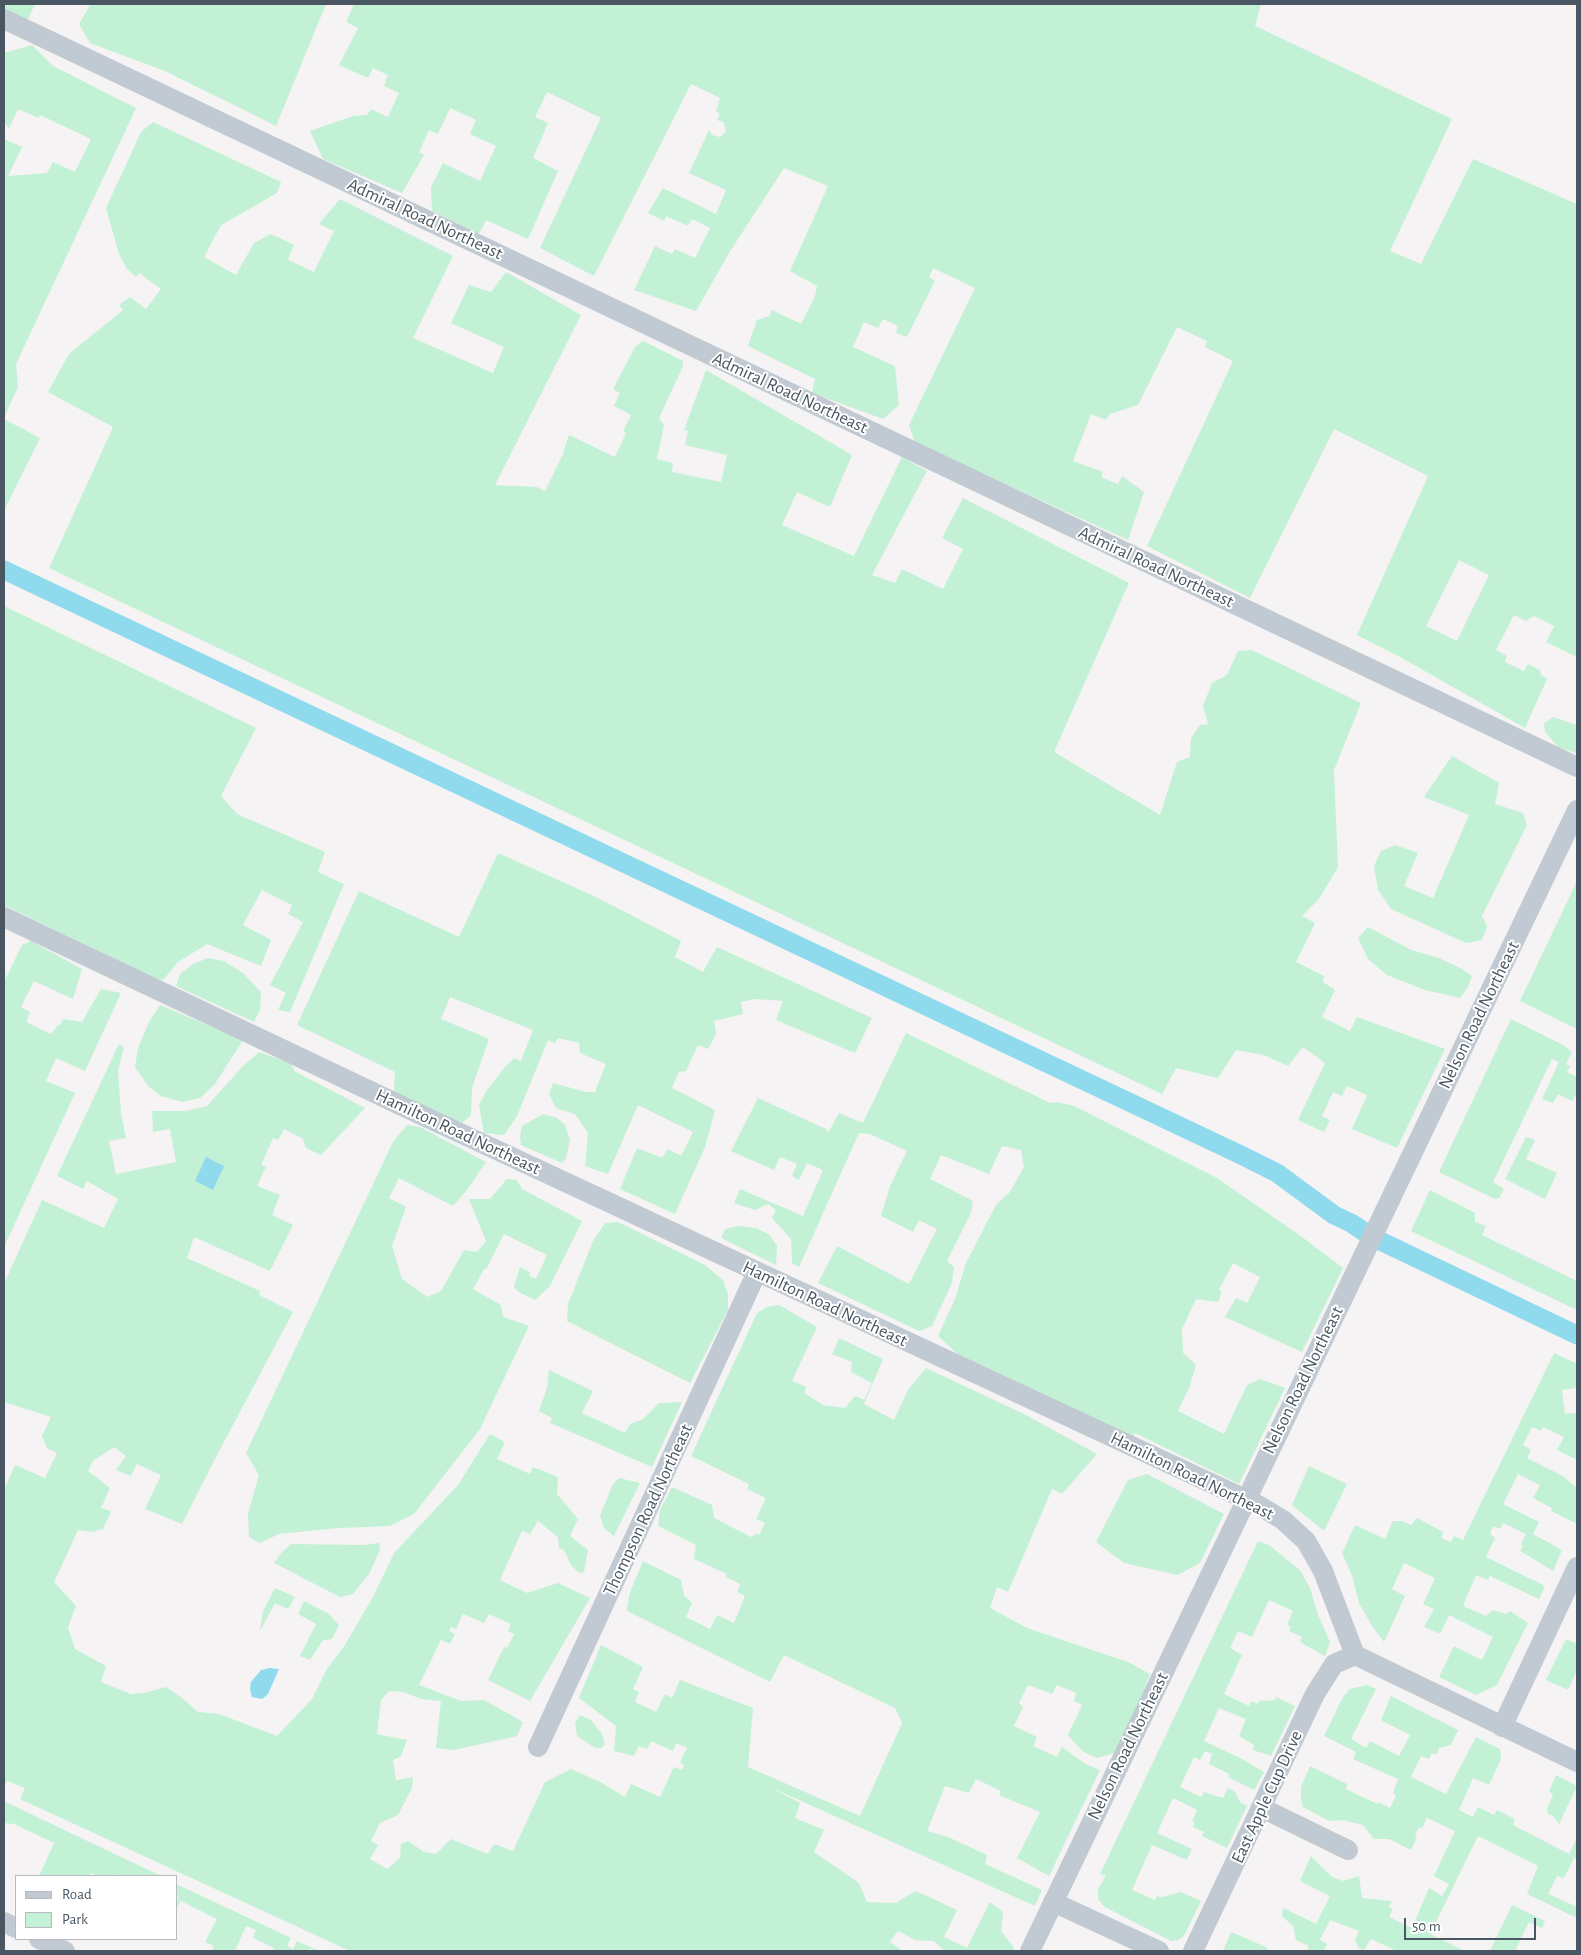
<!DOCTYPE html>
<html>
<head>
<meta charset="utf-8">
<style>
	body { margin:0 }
	#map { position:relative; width:1581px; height:1955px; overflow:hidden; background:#f5f3f3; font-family:"Alegreya Sans",sans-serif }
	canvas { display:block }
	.frame { position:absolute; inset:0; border:5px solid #4a5661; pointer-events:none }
	.legend { position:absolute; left:15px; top:1875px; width:162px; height:65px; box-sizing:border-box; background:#fff; border:1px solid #b7bbc0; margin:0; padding:6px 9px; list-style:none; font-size:15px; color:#4a5661 }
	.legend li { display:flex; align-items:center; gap:10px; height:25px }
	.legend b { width:25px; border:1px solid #b7bbc0 }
	.scale { position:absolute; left:1404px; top:1918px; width:132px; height:22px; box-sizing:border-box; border:2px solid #4a5661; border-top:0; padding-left:6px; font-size:15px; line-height:18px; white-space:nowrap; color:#4a5661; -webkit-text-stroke:4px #fff; paint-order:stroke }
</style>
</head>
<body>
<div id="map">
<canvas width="1581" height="1955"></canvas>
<div class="frame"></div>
<ul class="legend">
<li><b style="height:6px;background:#c1cad2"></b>Road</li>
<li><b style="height:14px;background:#c3f1d5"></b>Park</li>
</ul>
<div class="scale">50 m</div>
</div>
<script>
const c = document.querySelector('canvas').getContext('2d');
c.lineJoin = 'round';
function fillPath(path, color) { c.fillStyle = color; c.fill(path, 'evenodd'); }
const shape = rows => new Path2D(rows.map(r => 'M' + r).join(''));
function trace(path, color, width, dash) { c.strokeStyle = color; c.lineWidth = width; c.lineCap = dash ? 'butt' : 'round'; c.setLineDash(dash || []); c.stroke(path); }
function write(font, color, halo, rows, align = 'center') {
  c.font = font + ' "Alegreya Sans",sans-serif'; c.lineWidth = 4; c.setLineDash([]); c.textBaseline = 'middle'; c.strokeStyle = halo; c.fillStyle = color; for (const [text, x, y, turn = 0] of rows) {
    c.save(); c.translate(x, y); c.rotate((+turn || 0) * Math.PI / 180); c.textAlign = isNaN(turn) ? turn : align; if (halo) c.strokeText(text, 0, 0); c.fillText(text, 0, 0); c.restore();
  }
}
fillPath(shape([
	[4,4,35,4,27,21,4,10],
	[91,4,326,4,276,126,165,71,90,43,79,24],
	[354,4,1261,4,1255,26,1452,119,1390,251,1421,264,1473,159,1577,204,1577,657,1546,642,1554,626,1534,616,1526,621,1514,615,1496,650,1507,656,1505,662,1524,671,1528,664,1540,670,1541,675,1547,679,1525,728,1400,657,1357,635,1428,476,1334,429,1250,598,1147,546,1233,361,1205,347,1207,341,1177,327,1138,405,1110,414,1106,420,1091,414,1073,461,1103,472,1101,477,1118,484,1122,476,1144,492,1128,540,915,443,909,425,975,288,933,268,929,277,935,281,907,337,896,333,898,326,883,319,878,328,864,322,853,347,895,366,899,405,883,419,812,393,815,379,748,346,757,320,769,316,772,310,801,324,815,296,817,286,790,271,828,186,784,168,729,253,696,311,634,290,655,246,672,254,675,249,695,258,710,228,692,219,688,226,666,216,664,221,648,213,663,188,716,214,726,190,689,173,709,130,712,135,720,137,724,134,726,129,723,122,717,120,720,114,716,111,720,98,691,84,594,276,540,248,601,118,547,92,535,117,548,123,533,158,558,171,528,239,486,220,479,234,432,211,431,187,443,163,480,181,496,146,470,134,476,120,450,108,438,134,429,130,419,152,424,155,402,193,323,159,310,131,353,116,367,115,371,109,388,117,399,93,384,86,388,75,373,68,368,78,339,65,358,28,346,22],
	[1459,560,1489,575,1457,641,1426,626],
	[32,45,53,66,136,108,16,364,18,387,4,418,4,139,22,147,8,176,47,173,53,162,75,172,91,139,40,115,39,118,18,109,9,129,4,121,4,53],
	[153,122,281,182,277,193,221,225,204,257,236,275,254,243,271,234,294,245,288,260,314,272,334,231,319,224,340,199,453,256,413,338,493,373,504,347,451,323,469,285,491,292,506,272,581,315,495,485,537,487,545,491,563,454,569,435,615,457,626,433,623,431,631,415,614,406,620,393,613,389,635,347,643,341,683,361,683,366,659,418,664,425,657,459,673,463,672,472,721,482,727,455,685,445,688,431,684,430,706,370,852,455,830,507,797,492,782,525,854,556,902,457,927,471,872,575,895,583,902,569,943,589,963,549,942,538,963,498,1129,583,1054,752,1160,815,1177,762,1190,757,1191,738,1200,725,1208,724,1203,706,1212,683,1227,675,1238,651,1252,650,1361,703,1334,770,1338,867,1319,899,1302,916,1315,923,1296,962,1324,976,1323,982,1335,990,1322,1017,1350,1031,1357,1017,1445,1049,1397,1148,1352,1129,1367,1095,1347,1086,1342,1096,1333,1092,1322,1116,1330,1120,1324,1132,1298,1120,1325,1063,1303,1047,1288,1066,1264,1055,1236,1050,1218,1078,1176,1068,1162,1094,49,568,113,427,48,392,69,354,123,310,119,305,130,297,146,309,161,289,139,273,136,277,127,269,119,254,106,208,141,132],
	[4,419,40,438,4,511],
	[4,606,256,728,221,796,237,814,325,852,318,872,344,884,290,1012,278,1010,286,993,270,985,303,922,288,914,292,905,262,890,243,925,271,940,261,966,207,944,178,962,163,980,154,978,4,905],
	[1553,717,1577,725,1577,753,1559,748,1545,732,1544,723],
	[1452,756,1499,783,1495,804,1523,813,1527,825,1482,916,1487,926,1482,940,1466,943,1391,909,1378,890,1374,866,1381,851,1395,845,1418,853,1404,886,1433,898,1469,815,1424,797],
	[498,853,596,897,681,941,675,957,703,972,717,947,872,1018,855,1053,776,1020,783,1001,755,999,741,1002,743,1014,714,1021,716,1034,708,1049,698,1045,686,1071,679,1072,672,1088,715,1110,705,1147,675,1214,620,1189,637,1148,662,1158,668,1149,681,1156,693,1132,638,1105,608,1174,585,1166,588,1133,575,1114,556,1108,549,1094,553,1083,586,1092,595,1092,606,1064,580,1053,579,1043,558,1038,555,1043,548,1040,517,1116,504,1135,484,1133,479,1105,487,1090,506,1066,514,1058,521,1061,533,1030,450,997,441,1019,489,1039,472,1088,471,1115,460,1125,394,1092,395,1072,297,1025,359,891,459,937],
	[1577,881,1577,1029,1520,1001],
	[1368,927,1411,950,1439,958,1462,969,1472,976,1468,987,1460,998,1425,990,1387,975,1368,959,1358,938],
	[31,941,82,969,73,999,34,981,21,1007,30,1012,26,1022,51,1034,58,1025,60,1025,63,1019,82,1022,101,989,121,993,85,1071,56,1058,46,1081,75,1093,4,1247,4,982,22,945],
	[208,958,224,961,243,973,261,992,260,1010,254,1022,176,986,180,974,193,964],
	[160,1005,243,1040,215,1084,200,1098,182,1102,161,1096,148,1086,135,1067,138,1048,149,1022],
	[1511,1019,1563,1045,1572,1052,1566,1064,1570,1066,1567,1072,1577,1077,1577,1093,1572,1101,1558,1094,1553,1103,1542,1099,1559,1062,1552,1059,1493,1182,1504,1189,1499,1198,1495,1199,1439,1172],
	[906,1033,1050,1103,1057,1102,1074,1106,1217,1178,1302,1237,1343,1268,1302,1352,1225,1317,1236,1298,1247,1303,1260,1277,1233,1263,1219,1290,1222,1292,1218,1302,1196,1299,1182,1329,1183,1353,1196,1365,1189,1388,1178,1411,1224,1434,1247,1385,1260,1379,1285,1388,1239,1484,1135,1433,1132,1439,964,1360,938,1336,955,1299,966,1263,996,1205,1010,1192,1024,1167,1021,1150,1002,1146,989,1174,941,1155,930,1179,973,1201,971,1213,947,1261,954,1267,952,1283,932,1326,919,1331,818,1283,837,1246,909,1284,937,1229,919,1220,913,1232,881,1216,890,1186,907,1151,870,1134,859,1133,799,1267,792,1263,791,1239,772,1218,776,1210,768,1204,755,1210,734,1203,740,1189,803,1216,823,1170,807,1163,799,1180,792,1176,797,1164,780,1157,774,1170,731,1151,758,1098,826,1129,828,1133,839,1113,863,1123],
	[119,1044,124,1047,118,1071,121,1114,126,1138,109,1141,116,1174,176,1162,170,1129,153,1132,152,1111,185,1111,207,1106,243,1066,259,1052,291,1063,294,1071,365,1108,321,1155,306,1148,303,1139,284,1129,278,1140,273,1138,261,1165,266,1167,257,1186,280,1195,272,1215,293,1225,270,1271,194,1237,187,1258,260,1291,259,1295,293,1312,217,1455,182,1524,145,1509,161,1475,137,1464,131,1476,116,1470,126,1456,114,1447,93,1461,88,1471,110,1488,101,1508,111,1511,103,1529,92,1532,78,1530,54,1582,76,1606,68,1627,75,1649,106,1666,101,1682,131,1694,144,1693,166,1687,182,1698,198,1712,219,1714,277,1736,312,1699,327,1669,345,1645,374,1595,394,1553,458,1485,490,1434,505,1442,497,1459,530,1474,533,1467,558,1477,557,1494,578,1519,570,1536,588,1550,584,1572,579,1573,571,1565,564,1550,559,1548,558,1537,538,1521,530,1534,522,1531,500,1580,527,1593,558,1583,590,1598,530,1701,488,1680,504,1647,507,1648,514,1634,508,1631,511,1624,489,1614,484,1623,463,1614,456,1629,451,1627,449,1631,455,1634,450,1644,441,1640,419,1685,461,1701,484,1700,523,1722,517,1736,454,1750,436,1748,441,1701,421,1699,403,1692,389,1691,381,1700,377,1734,407,1740,401,1756,393,1760,396,1780,413,1777,412,1788,398,1815,380,1823,371,1841,378,1845,370,1859,387,1869,400,1858,401,1844,408,1841,424,1852,436,1854,451,1839,488,1854,494,1844,513,1851,545,1782,571,1769,600,1782,625,1797,631,1784,660,1797,674,1767,682,1770,684,1765,680,1762,687,1748,676,1743,673,1751,651,1741,647,1749,639,1746,634,1756,614,1751,616,1726,579,1698,601,1645,643,1667,633,1689,639,1692,635,1702,656,1712,665,1694,672,1698,680,1680,753,1708,748,1767,860,1816,902,1723,895,1708,784,1655,770,1682,627,1611,629,1595,643,1561,681,1580,684,1596,692,1603,686,1617,710,1629,717,1615,734,1623,745,1596,737,1592,740,1584,726,1577,727,1574,694,1559,696,1545,658,1526,660,1510,672,1487,712,1505,714,1518,751,1537,756,1534,759,1535,765,1523,756,1519,766,1498,747,1489,749,1484,691,1456,757,1313,767,1307,779,1305,817,1327,792,1381,806,1387,804,1393,823,1405,845,1408,855,1396,864,1400,872,1383,851,1372,852,1362,832,1354,839,1338,883,1359,864,1404,894,1420,908,1390,926,1368,1024,1414,1097,1454,1062,1494,1052,1489,1008,1592,997,1587,990,1608,1027,1628,1128,1662,1150,1674,1137,1707,1115,1753,1097,1758,1082,1751,1068,1735,1082,1705,1074,1701,1076,1693,1057,1685,1052,1694,1028,1685,1019,1703,1023,1707,1014,1726,1037,1737,1033,1746,1057,1757,1062,1747,1084,1763,1100,1770,1049,1876,1017,1858,1040,1812,999,1795,1001,1791,976,1779,969,1793,945,1786,927,1831,948,1837,987,1855,985,1864,1042,1890,1035,1906,770,1787,800,1803,795,1818,824,1830,814,1852,859,1883,867,1902,896,1903,915,1891,927,1896,957,1910,944,1937,967,1948,990,1902,1003,1912,1001,1931,1014,1948,1013,1951,945,1951,934,1941,915,1940,898,1931,890,1942,903,1951,350,1951,20,1799,25,1788,7,1781,4,1786,4,1490,15,1465,45,1478,57,1453,47,1448,42,1436,51,1417,4,1402,4,1284,42,1200,104,1228,118,1199,87,1181,83,1189,57,1176],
	[543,1114,557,1118,565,1125,570,1140,566,1158,562,1163,521,1145,520,1137,522,1126],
	[407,1125,420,1127,486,1162,467,1190,453,1206,399,1178,389,1198,406,1207,392,1246,402,1279,427,1297,441,1291,464,1250,477,1252,486,1241,469,1199,490,1199,507,1179,517,1180,522,1189,582,1221,550,1286,535,1300,517,1291,514,1286,520,1267,530,1272,529,1276,536,1279,547,1255,504,1234,487,1268,484,1269,473,1289,501,1305,503,1317,529,1326,480,1429,414,1514,390,1526,339,1528,279,1534,260,1543,249,1537,248,1514,259,1475,246,1453,393,1142],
	[1526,1137,1535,1140,1526,1159,1557,1173,1545,1199,1505,1179],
	[1430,1190,1475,1213,1475,1222,1486,1226,1482,1235,1577,1281,1577,1310,1411,1231],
	[618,1222,705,1265,723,1280,728,1294,728,1310,690,1383,567,1321,568,1304,593,1241,605,1223],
	[738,1226,756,1228,770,1235,777,1246,776,1265,721,1238,725,1229],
	[1554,1353,1577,1364,1577,1388,1562,1390,1565,1414,1577,1413,1577,1460,1557,1450,1564,1437,1543,1427,1541,1431,1532,1427,1523,1445,1531,1450,1527,1458,1563,1476,1577,1488,1577,1524,1551,1511,1552,1508,1533,1498,1540,1485,1518,1474,1503,1504,1539,1522,1533,1534,1562,1550,1553,1571,1520,1551,1523,1546,1521,1544,1526,1534,1503,1523,1500,1529,1493,1526,1490,1534,1495,1538,1486,1557,1545,1586,1539,1599,1490,1576,1488,1580,1476,1575,1463,1606,1486,1616,1493,1610,1506,1614,1510,1611,1528,1623,1497,1685,1476,1695,1439,1677,1454,1646,1482,1660,1493,1637,1449,1615,1440,1634,1424,1627,1434,1609,1423,1604,1435,1578,1404,1563,1392,1589,1405,1596,1384,1642,1372,1626,1359,1603,1352,1576,1342,1553,1355,1525,1385,1539,1393,1521,1402,1521,1411,1525,1417,1518,1443,1532,1441,1538,1451,1542,1454,1536,1463,1540],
	[549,1370,593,1391,582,1413,625,1433,630,1424,643,1419,659,1403,682,1402,652,1467,550,1423,552,1418,539,1411,547,1388],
	[1309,1466,1347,1484,1324,1531,1292,1505],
	[1147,1474,1224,1514,1200,1563,1178,1575,1124,1563,1096,1542,1128,1480],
	[619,1478,640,1483,614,1536,604,1528,600,1516,613,1484],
	[1258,1541,1269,1545,1300,1570,1310,1588,1318,1615,1330,1642,1325,1656,1300,1642,1302,1637,1289,1631,1291,1627,1287,1625,1293,1611,1269,1600,1252,1637,1238,1631,1230,1648,1242,1655,1224,1694,1249,1706,1251,1701,1258,1704,1259,1701,1275,1700,1276,1697,1295,1706,1271,1756,1253,1750,1254,1745,1239,1736,1246,1719,1219,1708,1204,1741,1242,1759,1264,1772,1254,1790,1228,1777,1229,1774,1209,1764,1212,1754,1205,1751,1200,1760,1194,1757,1180,1787,1201,1797,1204,1792,1223,1798,1228,1788,1235,1792,1240,1802,1247,1806,1227,1848,1202,1836,1204,1832,1193,1827,1195,1822,1192,1821,1197,1810,1173,1798,1157,1833,1192,1849,1187,1860,1152,1845,1132,1890,1155,1900,1157,1896,1163,1897,1181,1892,1201,1901,1184,1936,1178,1940,1171,1941,1105,1907,1098,1899,1098,1889,1106,1876,1100,1874],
	[379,1543,380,1550,369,1574,353,1594,340,1597,274,1563,282,1552,291,1544,363,1545],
	[275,1588,295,1597,288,1609,275,1603,260,1631,263,1611],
	[304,1601,329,1614,339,1625,332,1639,323,1640,310,1660,300,1656,316,1624,298,1614],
	[1566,1639,1577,1644,1577,1670,1568,1690,1546,1680],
	[1367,1685,1376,1689,1351,1739,1366,1748,1370,1741,1399,1756,1410,1735,1381,1720,1391,1696,1458,1730,1451,1745,1439,1748,1436,1755,1432,1753,1429,1759,1421,1756,1411,1777,1446,1794,1476,1737,1500,1749,1501,1759,1489,1785,1473,1778,1459,1810,1473,1817,1478,1807,1494,1815,1497,1810,1515,1819,1513,1825,1569,1854,1577,1837,1577,1859,1574,1858,1564,1878,1557,1876,1548,1894,1577,1907,1577,1918,1527,1894,1538,1866,1478,1836,1430,1934,1465,1951,1397,1951,1371,1939,1364,1950,1359,1948,1355,1940,1359,1931,1330,1920,1320,1940,1327,1944,1323,1951,1307,1951,1309,1946,1296,1940,1293,1926,1282,1916,1283,1908,1316,1924,1330,1896,1300,1881,1311,1856,1332,1877,1343,1881,1359,1876,1362,1898,1392,1901,1389,1907,1393,1909,1389,1917,1412,1928,1429,1888,1442,1896,1449,1884,1434,1876,1455,1831,1427,1818,1422,1828,1419,1827,1415,1835,1417,1837,1411,1850,1389,1839,1374,1839,1363,1825,1342,1820,1329,1821,1303,1807,1301,1800,1301,1787,1310,1766,1347,1784,1346,1789,1377,1804,1379,1802,1390,1808,1396,1796,1393,1793,1398,1779,1353,1759,1356,1752,1324,1736,1343,1697,1350,1689],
	[580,1715,591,1720,602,1734,605,1744,602,1748,595,1748,577,1736,575,1723],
	[1556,1775,1577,1786,1559,1824,1553,1816,1548,1814,1547,1808,1553,1795,1549,1791],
	[4,1801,39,1818,161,1876,120,1876,115,1874,114,1876,98,1876,91,1873,89,1876,39,1876,54,1843,14,1824,4,1823],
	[176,1884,291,1938,287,1946,293,1949,297,1941,319,1951,310,1949,308,1951,273,1951,274,1948,253,1938,256,1930,246,1926,235,1951,212,1951,214,1946,205,1942,217,1919,181,1901,176,1909,178,1896,176,1895],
	[1512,1905,1545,1921,1542,1928,1529,1922,1515,1951,1490,1951],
	[1231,1932,1268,1948,1266,1951,1223,1951]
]), '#c3f1d5');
fillPath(shape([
	[206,1157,224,1166,213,1190,195,1181],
	[270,1668,279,1669,268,1694,262,1699,252,1697,250,1689,251,1682,261,1670]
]), '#90daee');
trace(shape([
	[4,570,1241,1155,1277,1173,1334,1215,1351,1223,1372,1237,1577,1335]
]), '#90daee', 19);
trace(shape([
	[4,19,1577,767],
	[4,917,400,1105,1258,1505,1283,1520,1306,1541,1323,1571,1355,1655,1577,1762],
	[1502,1727,1577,1567],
	[538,1747,757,1272],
	[1262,1808,1348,1850],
	[1053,1902,1159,1951],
	[4,1922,16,1928],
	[39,1939,65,1951],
	[1030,1951,1577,810],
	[1193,1951,1315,1694,1334,1664,1355,1655]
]), '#c1cad2', 20);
write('18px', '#4a5661', '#fff', [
	["Admiral Road Northeast",425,219,25],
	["Admiral Road Northeast",790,393,25],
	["Admiral Road Northeast",1156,567,25],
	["Nelson Road Northeast",1479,1015,-64],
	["Hamilton Road Northeast",458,1132,25],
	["Hamilton Road Northeast",825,1304,25],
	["Nelson Road Northeast",1303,1380,-64],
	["Hamilton Road Northeast",1192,1476,26],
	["Thompson Road Northeast",648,1510,-65],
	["Nelson Road Northeast",1128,1746,-64],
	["East Apple Cup Drive",1267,1797,-65]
]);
</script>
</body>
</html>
